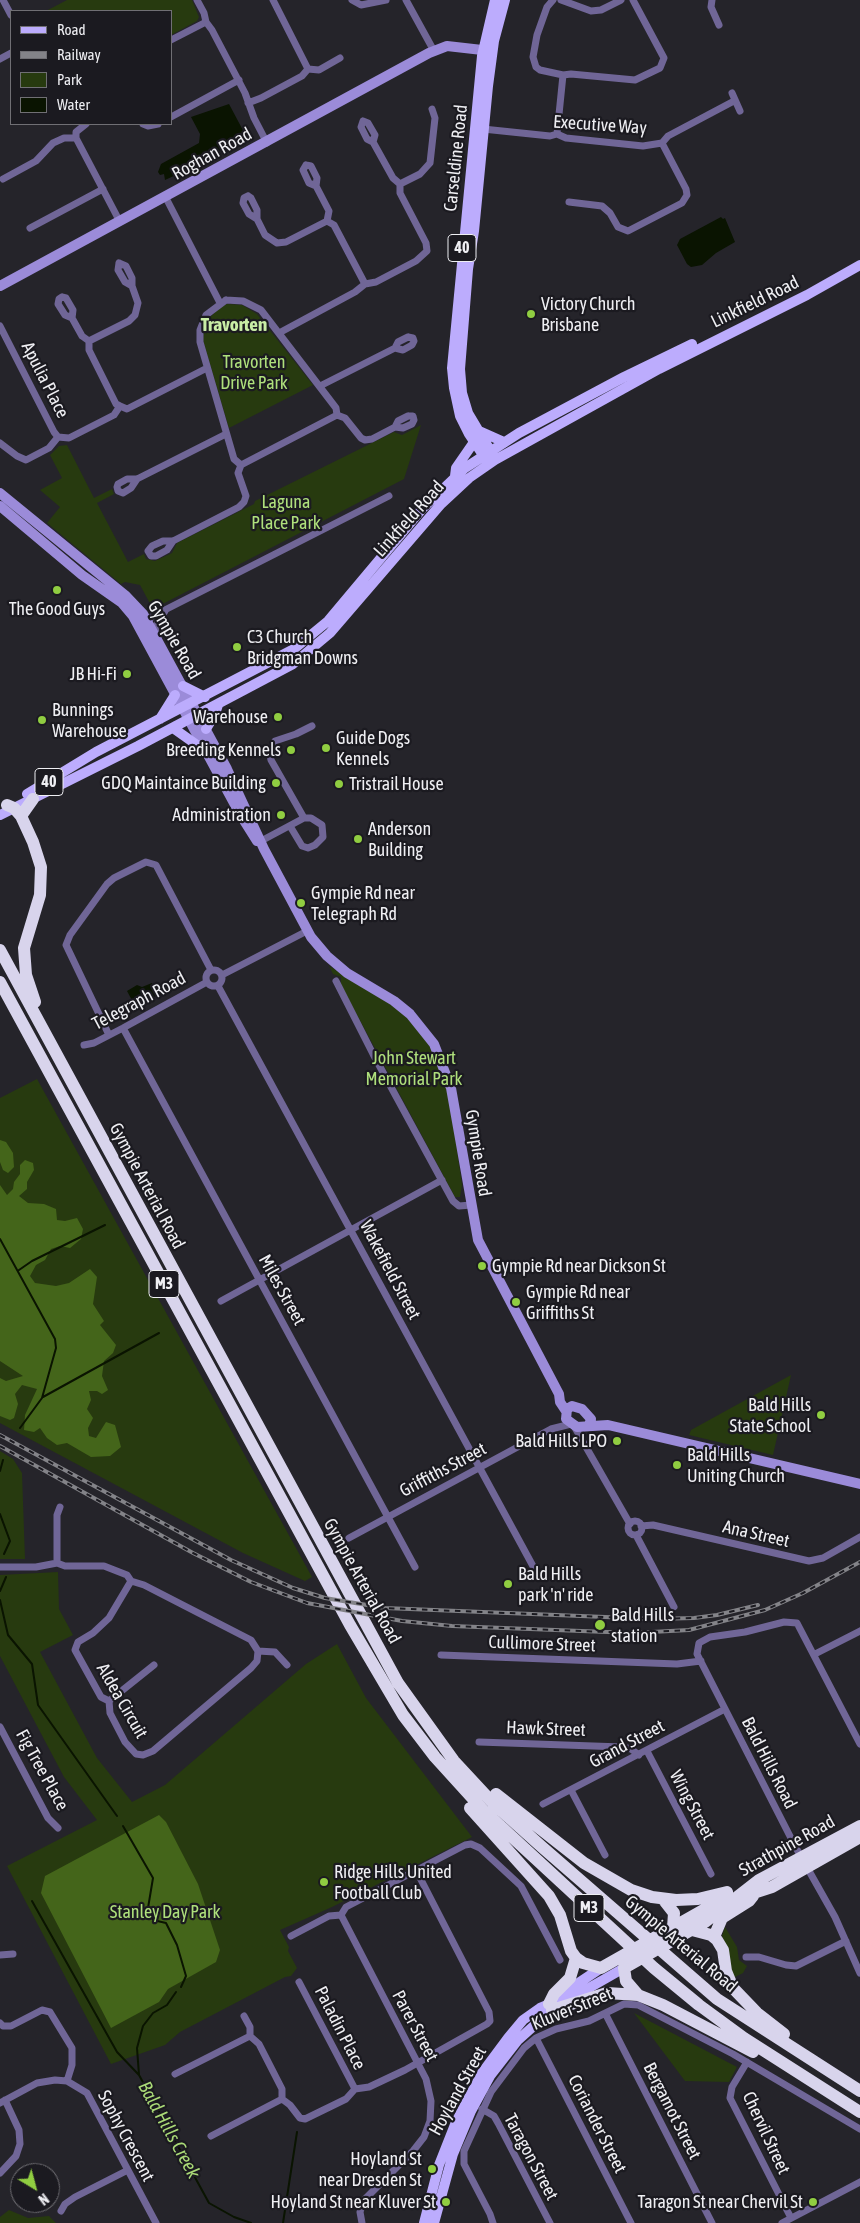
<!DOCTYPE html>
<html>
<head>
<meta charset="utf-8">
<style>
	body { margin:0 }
	#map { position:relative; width:860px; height:2223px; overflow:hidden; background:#25242a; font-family:"Asap Condensed",sans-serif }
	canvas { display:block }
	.legend { position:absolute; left:10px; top:10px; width:162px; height:115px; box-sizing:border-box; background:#1b1a20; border:1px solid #706f74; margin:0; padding:6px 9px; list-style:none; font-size:15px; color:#efeff3 }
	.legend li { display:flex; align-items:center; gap:10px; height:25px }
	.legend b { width:25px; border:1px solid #706f74 }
	.north { position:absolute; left:10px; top:2163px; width:50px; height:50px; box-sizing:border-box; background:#1b1a20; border:1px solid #706f74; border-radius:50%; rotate:143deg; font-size:14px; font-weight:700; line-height:20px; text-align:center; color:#efeff3 }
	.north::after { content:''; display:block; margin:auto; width:18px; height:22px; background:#90cd41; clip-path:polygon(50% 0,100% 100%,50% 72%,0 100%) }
</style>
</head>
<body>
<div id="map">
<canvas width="860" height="2223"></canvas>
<ul class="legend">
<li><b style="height:6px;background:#bcacfd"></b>Road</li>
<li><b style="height:6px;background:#838388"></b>Railway</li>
<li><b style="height:14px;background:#273a0f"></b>Park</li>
<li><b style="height:14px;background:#0a1401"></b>Water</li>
</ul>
<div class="north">N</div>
</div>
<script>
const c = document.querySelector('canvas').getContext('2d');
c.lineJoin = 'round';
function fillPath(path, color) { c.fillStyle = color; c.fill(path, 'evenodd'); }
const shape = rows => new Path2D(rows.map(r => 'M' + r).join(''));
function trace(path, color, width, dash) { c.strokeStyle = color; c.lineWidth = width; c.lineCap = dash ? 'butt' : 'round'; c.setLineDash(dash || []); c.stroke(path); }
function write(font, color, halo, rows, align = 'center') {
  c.font = font + ' "Asap Condensed",sans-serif'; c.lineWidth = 4.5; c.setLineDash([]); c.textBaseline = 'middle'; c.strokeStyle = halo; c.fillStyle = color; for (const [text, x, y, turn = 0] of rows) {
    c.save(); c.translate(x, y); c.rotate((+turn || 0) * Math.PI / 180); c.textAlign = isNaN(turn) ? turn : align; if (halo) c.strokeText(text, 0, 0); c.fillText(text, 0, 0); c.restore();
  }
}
fillPath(shape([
	[67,0,192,0,199,17,197,21,171,35,171,11,46,11],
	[227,304,242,305,257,314,313,385,229,428,203,340,204,329,209,318,221,307],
	[421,425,404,479,153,609,140,585,125,582,121,584,47,523,60,507,40,490,62,478,50,455,59,446,67,445,94,498,112,489,114,494,97,503,128,562,144,554,146,559,155,561,172,553,177,543,254,504,255,501,394,432,402,435],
	[329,966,383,999,408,1017,430,1045,449,1096,462,1185,460,1197,455,1197,341,985,341,977,333,974],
	[37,1079,312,1577,305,1581,243,1553,0,1423,0,1098],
	[791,1375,773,1455,689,1435,691,1430],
	[0,1451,13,1459,22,1473,25,1559,0,1559],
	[58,1572,59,1609,73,1635,40,1652,97,1758,132,1802,165,1785,306,1664,337,1644,366,1698,472,1837,332,1907,280,1930,289,1947,288,1951,297,1968,291,1976,285,1977,180,2032,165,2045,111,2064,7,1866,97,1820,64,1777,0,1656,0,1575],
	[725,1927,737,1947,739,1960,747,1966,743,1973,733,1978,727,1948,722,1936],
	[634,2013,737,2067,729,2082,685,2081],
	[9,2210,28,2218,49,2216,56,2223,0,2223,0,2217]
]), '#273a0f');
fillPath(shape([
	[0,1140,6,1142,13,1153,14,1167,8,1173,3,1170,0,1162],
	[25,1160,33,1163,34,1170,27,1182,27,1189,19,1196,28,1203,44,1204,56,1209,57,1220,65,1221,77,1218,83,1229,81,1239,70,1248,60,1246,51,1249,45,1260,36,1265,30,1276,35,1283,56,1286,69,1283,90,1269,97,1277,93,1304,104,1321,100,1325,116,1345,113,1353,104,1361,102,1376,108,1390,102,1394,97,1391,89,1391,91,1400,87,1409,93,1418,88,1428,89,1436,96,1438,106,1422,115,1425,121,1447,110,1456,91,1457,67,1443,57,1445,47,1438,40,1428,34,1432,24,1430,25,1415,37,1389,22,1385,15,1394,18,1404,14,1418,10,1420,0,1416,0,1378,6,1381,23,1376,0,1361,0,1185,7,1195,13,1189,14,1182,20,1174,20,1165],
	[159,1815,166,1822,198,1884,220,1950,216,1962,168,1989,159,2002,111,2028,41,1893,45,1876]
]), '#44651a');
fillPath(shape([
	[229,104,246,136,233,140,226,148,221,147,217,156,165,180,164,174,160,175,158,172,161,164,199,143,200,134,191,117],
	[721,217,723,219,725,218,735,242,716,253,702,265,691,267,687,264,677,245,680,239],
	[152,983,154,988,157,987,160,994,135,1006,127,991,137,985,142,987]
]), '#0a1401');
trace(shape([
	[0,1239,55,1339,56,1348,42,1398,20,1428],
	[19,1270,32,1261,105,1225],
	[43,1397,159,1333],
	[0,1471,3,1460],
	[0,1514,10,1541,4,1554],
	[0,1591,6,1577],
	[0,1600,8,1635,32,1664,38,1705,117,1816],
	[123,1826,153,1878,148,1908,153,1920,166,1923,177,1945,186,1976,181,1987],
	[32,1901,117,2052,139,2075],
	[176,1992,167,2005,153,2013,143,2026,137,2048,139,2075,209,2203,234,2217,251,2223],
	[283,2223,297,2132]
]), '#0a1401', 2);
trace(shape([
	[3,0,11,15],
	[197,0,204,13,206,22,212,30,245,93,254,118,267,143],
	[352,0,361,5,386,0],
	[406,0,434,51],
	[553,0,547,7,537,35,533,57,536,67,540,70,563,75,571,74,635,80,660,68,664,58,633,0],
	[561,0,591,11,601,10,621,0],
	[712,0,711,7,719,25],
	[171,40,206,22],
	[0,59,11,53],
	[308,69,319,70,340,58],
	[732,93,740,111],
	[248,103,261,98,302,76,308,69,273,0],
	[171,117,239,80],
	[363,121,368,123,375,135,373,142,367,139,361,127,363,121],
	[143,124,148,126,158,124],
	[483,129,550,136,557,134,566,138,643,146,662,143,668,136,734,101],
	[557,134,563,75],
	[76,138,76,132,86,124],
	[306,165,311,166,317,178,316,186,309,183,303,170,306,165],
	[3,179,36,161,53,143,64,138,76,138,120,222],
	[400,184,420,174,430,163,435,118,432,109],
	[248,196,251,198,257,210,257,219,249,214,243,203,244,198,248,196],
	[166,198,220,303],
	[569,202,602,206,610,213,618,227,628,231,682,203,687,195,686,189,662,143],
	[257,219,265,235,277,243,286,242,327,221],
	[30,228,103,189],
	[119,263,126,266,132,278,132,286,125,282,118,270,119,263],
	[365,284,376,282,416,261,427,251,426,243,400,193,400,184,393,178,373,142],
	[62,297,66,298,73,310,72,318,65,315,58,304,59,299,62,297],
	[226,300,243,301,261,310,336,408,337,415,241,465,234,459,200,342,200,330,206,315,226,300],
	[72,318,82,336,89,341,89,350,116,404,120,406,127,409,207,368],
	[0,326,54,432,58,437,69,438,114,415,120,406],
	[279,333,355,292,365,284,334,225,327,221,329,211,316,186],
	[408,337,413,338,414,341,412,345,403,350,395,348,398,342,408,337],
	[89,341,129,321,135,315,138,303,132,286],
	[320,386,395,348],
	[337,415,345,418,361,438,365,440,372,439,395,427],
	[408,416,413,416,414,420,412,424,403,428,395,427,398,421,408,416],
	[0,443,17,456,26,460,49,448,58,437],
	[137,479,131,488,123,493,118,491,117,487,118,484,127,479,137,479,226,434],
	[173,541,167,550,156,556,151,556,148,551,152,546,163,541,173,541,239,507,244,502,246,496,238,473,241,465],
	[144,624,153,616,389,496],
	[155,632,158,622,165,611],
	[304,818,271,760,269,751,275,741,296,734,312,726],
	[261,841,304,818,311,818,322,825,323,837,315,845,308,848,302,846,290,826],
	'206 978a8 8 0 1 1 16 0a8 8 0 1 1-16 0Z',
	[222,975,307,931],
	[336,981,373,1054,453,1201,459,1206,471,1205],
	[218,986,534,1568],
	[123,1028,415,1567],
	[109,1035,66,945,70,935,107,884,114,878,146,862,156,865,211,970],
	[84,1045,94,1043,123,1028,207,982],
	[221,1301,442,1180],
	[574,1426,630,1524],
	'628 1528a7 7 0 1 1 14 0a7 7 0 1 1-14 0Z',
	[641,1526,653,1525,809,1561,823,1558,860,1537],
	[636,1535,674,1607],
	[349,1538,551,1429,571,1424],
	[57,1563,57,1515,60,1507],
	[0,1567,36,1567,57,1563,65,1566,104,1566,127,1575,131,1581],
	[131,1581,144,1585,251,1640,258,1651,257,1661,251,1668,153,1751,143,1755,136,1754,125,1742,110,1713,109,1701,101,1697,75,1650,78,1642,93,1633,109,1618,131,1581],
	[258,1651,275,1652,287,1665],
	[815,1654,860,1631],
	[441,1655,677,1664,701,1661],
	[109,1701,154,1665],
	[0,1727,48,1818,58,1828],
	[479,1742,622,1747,631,1749,639,1755],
	[860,1744,797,1623,784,1622,745,1632,710,1637,699,1643,697,1654,795,1846,835,1917,860,1973],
	[647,1751,711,1874],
	[571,1790,605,1855],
	[543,1804,725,1709],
	[341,1915,426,2079,431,2101,430,2121,424,2137,413,2151,364,2200,360,2212,362,2223],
	[291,1936,329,1916,341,1915,346,1907,465,1845,471,1844,480,1848,521,1886,560,1960],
	[0,1955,13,1954],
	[746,1957,759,1957,786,1965,796,1966,846,1941],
	[299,1982,355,2089],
	[605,2013,712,2223],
	[244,2016,250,2027,250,2036,259,2044,282,2089,282,2099,290,2105,300,2118,305,2119,346,2099,355,2089,369,2087,405,2070,487,2024,490,2021,489,2012,416,1870],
	[0,2023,3,2026,11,2026,42,2010,50,2012,72,2048,72,2065,67,2081],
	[536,2038,631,2223],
	[747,2062,732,2087,730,2098,791,2218],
	[175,2074,250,2036],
	[0,2103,37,2083,55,2080,67,2081,87,2093,156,2223],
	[482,2109,494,2116,498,2123,550,2223],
	[211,2136,282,2099],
	[0,2173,16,2156,20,2144,19,2130,5,2100],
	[61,2211,65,2204,75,2197,128,2170],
	[493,2223,490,2214,464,2164,464,2151,491,2092,524,2048,536,2038,556,2029,589,2021,624,2004,638,2005,733,2054,860,2129],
	[782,2223,860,2182]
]), '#706697', 7);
trace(shape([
	[0,286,429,53,447,46,491,51],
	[0,493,125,595,143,614,227,769,264,849,311,937,327,956,347,973,394,1001,410,1014,434,1044,451,1088,478,1240,559,1394,560,1402,566,1411],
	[0,506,82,575,122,603,133,616,240,814,257,841],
	[589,1425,591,1419,582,1409,572,1406,567,1409,566,1419,577,1427,608,1425,860,1484]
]), '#9b8bd9', 10);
trace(shape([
	[477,430,504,442],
	[493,455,468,413,462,393,460,369,468,269,474,231,488,86,494,41,505,0],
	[487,461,469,434,460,416,454,388,452,368,482,56,495,0],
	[455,476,456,468,474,442],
	[183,686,205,697],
	[160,719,175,695],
	[173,728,197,745,204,747],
	[206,729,215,714,218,705],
	[27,794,96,752,294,649,328,621,422,509,465,468,519,433,624,377,692,344],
	[0,815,138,746,293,664,330,633,441,504,469,478,495,460,659,369,807,295,860,265],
	[424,2223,439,2165,456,2122,482,2073,508,2038,523,2020,540,2008,589,1988,624,1968],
	[434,2223,453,2154,471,2111,490,2076,518,2040,547,2014,574,1986,601,1968]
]), '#bcacfd', 10);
trace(shape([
	[7,805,14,808,21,816,33,842,41,867,40,895,24,948,26,975,35,1002],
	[21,816,33,799],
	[0,950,398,1683,454,1761,493,1803,542,1847,717,1999,860,2091],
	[0,982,350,1625,403,1715,435,1757,484,1811,654,1968,699,2005,744,2038,860,2112],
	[496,1794,584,1863,631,1890,652,1897,676,1900,698,1899,727,1892],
	[470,1808,549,1896,560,1915,571,1951,576,1958,583,1963,601,1968,707,1908,772,1887,860,1837],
	[663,1899,674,1913,673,1928],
	[692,1930,711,1935,717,1940,723,1950,726,1971,733,1988,757,2013,784,2034],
	[714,1937,722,1918,749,1901,753,1896],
	[638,1995,626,1981,624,1968,705,1922,759,1880,860,1826],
	[549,2004,554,1994,570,1978,576,1958],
	[552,2010,607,1993,638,1995,663,2005,753,2052]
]), '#d8d4ec', 12);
const rail = shape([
	[0,1435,231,1560,293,1588,325,1598,385,1608,654,1619,694,1618,717,1615,758,1605],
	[0,1446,193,1553,251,1582,307,1603,402,1621,452,1626,633,1633,689,1630,765,1610,803,1593,860,1562]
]);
trace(rail, '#838388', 4);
trace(rail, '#1b1a20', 2, [5.5]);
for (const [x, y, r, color] of [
	[531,314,5,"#90cd41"],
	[57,590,5,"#90cd41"],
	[237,647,5,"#90cd41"],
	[127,674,5,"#90cd41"],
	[278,717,5,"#90cd41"],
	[42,720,5,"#90cd41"],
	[326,748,5,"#90cd41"],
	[291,750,5,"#90cd41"],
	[276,783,5,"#90cd41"],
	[339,784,5,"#90cd41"],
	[281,815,5,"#90cd41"],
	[358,839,5,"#90cd41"],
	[301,903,5,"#90cd41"],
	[482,1266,5,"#90cd41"],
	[516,1302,5,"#90cd41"],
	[821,1415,5,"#90cd41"],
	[617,1441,5,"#90cd41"],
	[677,1465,5,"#90cd41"],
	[508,1584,5,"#90cd41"],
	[600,1625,6,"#90cd41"],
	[324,1882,5,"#90cd41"],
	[432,2169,5,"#90cd41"],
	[446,2202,5,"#90cd41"],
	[813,2202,5,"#90cd41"]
]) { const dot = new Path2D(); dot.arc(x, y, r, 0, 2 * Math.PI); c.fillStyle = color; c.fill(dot); trace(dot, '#1b1a20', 2); }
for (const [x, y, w] of [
	[462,248,28],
	[49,782,28],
	[164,1284,30],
	[589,1908,30]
]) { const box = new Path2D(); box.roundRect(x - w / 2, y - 13.5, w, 27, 4); c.fillStyle = '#1b1a20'; c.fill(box); trace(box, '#efeff3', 1); }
write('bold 16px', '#efeff3', null, [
	["40",462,248],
	["40",49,782],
	["M3",164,1284],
	["M3",589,1908]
]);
write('18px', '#efeff3', '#1b1a20', [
	["Executive Way",600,125,4],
	["Roghan Road",212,154,-29],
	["Carseldine Road",456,158,-84],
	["Linkfield Road",755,302,-26],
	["Apulia Place",45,380,63],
	["Linkfield Road",409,519,-48],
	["Gympie Road",174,640,60],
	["Telegraph Road",139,1001,-28],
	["Gympie Road",478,1153,81],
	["Gympie Arterial Road",147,1186,62],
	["Wakefield Street",390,1270,62],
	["Miles Street",282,1290,61],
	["Griffiths Street",443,1470,-28],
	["Ana Street",756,1534,13],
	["Gympie Arterial Road",362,1581,61],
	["Cullimore Street",542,1644,2],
	["Aldea Circuit",122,1701,60],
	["Hawk Street",546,1729,2],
	["Grand Street",627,1744,-28],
	["Bald Hills Road",769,1763,63],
	["Fig Tree Place",42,1770,61],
	["Wing Street",692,1805,62],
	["Strathpine Road",787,1846,-29],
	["Gympie Arterial Road",681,1944,40],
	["Kluver Street",572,2009,-22],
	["Parer Street",415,2026,62],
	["Paladin Place",340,2028,63],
	["Hoyland Street",458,2091,-61],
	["Bergamot Street",672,2111,63],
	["Coriander Street",597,2124,63],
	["Chervil Street",766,2133,65],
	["Sophy Crescent",126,2136,62],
	["Taragon Street",531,2157,62]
]);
write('18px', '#efeff3', '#1b1a20', [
	["Victory Church",541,304],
	["Brisbane",541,325],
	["The Good Guys",57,609,"center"],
	["C3 Church",247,637],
	["Bridgman Downs",247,658],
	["JB Hi-Fi",117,674,"right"],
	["Bunnings",52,710],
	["Warehouse",52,731],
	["Warehouse",268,717,"right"],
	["Guide Dogs",336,738],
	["Kennels",336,759],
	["Breeding Kennels",281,750,"right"],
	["GDQ Maintaince Building",266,783,"right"],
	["Tristrail House",349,784],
	["Administration",271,815,"right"],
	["Anderson",368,829],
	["Building",368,850],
	["Gympie Rd near",311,893],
	["Telegraph Rd",311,914],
	["Gympie Rd near Dickson St",492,1266],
	["Gympie Rd near",526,1292],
	["Griffiths St",526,1313],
	["Bald Hills",811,1405,"right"],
	["State School",811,1426,"right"],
	["Bald Hills LPO",607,1441,"right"],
	["Bald Hills",687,1455],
	["Uniting Church",687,1476],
	["Bald Hills",518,1574],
	["park 'n' ride",518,1595],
	["Bald Hills",611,1615],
	["station",611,1636],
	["Ridge Hills United",334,1872],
	["Football Club",334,1893],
	["Hoyland St",422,2159,"right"],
	["near Dresden St",422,2180,"right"],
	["Hoyland St near Kluver St",436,2202,"right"],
	["Taragon St near Chervil St",803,2202,"right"]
], 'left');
write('18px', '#afe07c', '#1b1a20', [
	["Travorten",254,362],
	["Drive Park",254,383],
	["Laguna",286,502],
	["Place Park",286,523],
	["John Stewart",414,1058],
	["Memorial Park",414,1079],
	["Stanley Day Park",165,1912]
]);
write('bold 19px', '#c9eda6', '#1b1a20', [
	["Travorten",234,325]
]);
write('italic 19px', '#aada77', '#1b1a20', [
	["Bald Hills Creek",169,2130,61]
]);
</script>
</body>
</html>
